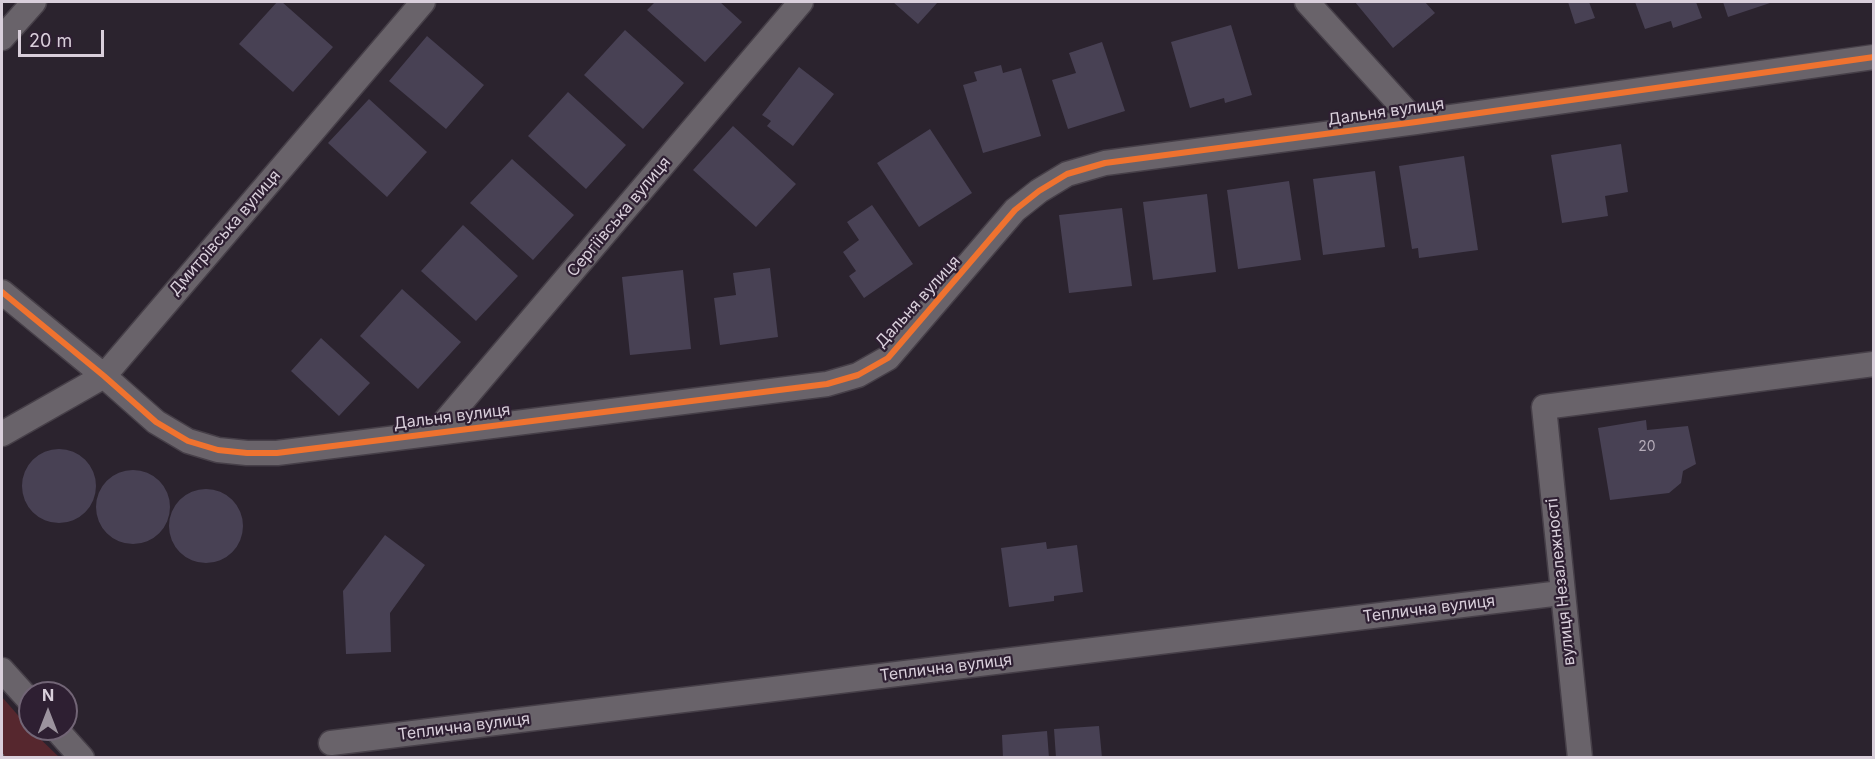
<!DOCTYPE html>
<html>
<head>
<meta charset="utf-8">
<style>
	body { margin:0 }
	#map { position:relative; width:1875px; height:759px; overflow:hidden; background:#2b232e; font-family:Inter,sans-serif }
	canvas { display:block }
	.frame { position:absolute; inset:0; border:3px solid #d9cfdb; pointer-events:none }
	.north { position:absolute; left:18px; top:681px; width:60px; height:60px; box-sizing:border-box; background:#2e1f32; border:2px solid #726576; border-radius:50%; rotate:0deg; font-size:16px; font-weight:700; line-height:24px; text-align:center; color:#d9cfdb }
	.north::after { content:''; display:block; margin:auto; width:21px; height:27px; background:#9c939e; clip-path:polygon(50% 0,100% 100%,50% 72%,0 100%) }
	.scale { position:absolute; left:18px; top:30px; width:86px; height:27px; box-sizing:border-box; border:3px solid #d9cfdb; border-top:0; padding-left:8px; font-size:18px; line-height:21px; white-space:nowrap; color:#d9cfdb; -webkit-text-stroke:4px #2e1f32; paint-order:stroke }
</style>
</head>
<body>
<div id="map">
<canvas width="1875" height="759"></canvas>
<div class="frame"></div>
<div class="north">N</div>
<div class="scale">20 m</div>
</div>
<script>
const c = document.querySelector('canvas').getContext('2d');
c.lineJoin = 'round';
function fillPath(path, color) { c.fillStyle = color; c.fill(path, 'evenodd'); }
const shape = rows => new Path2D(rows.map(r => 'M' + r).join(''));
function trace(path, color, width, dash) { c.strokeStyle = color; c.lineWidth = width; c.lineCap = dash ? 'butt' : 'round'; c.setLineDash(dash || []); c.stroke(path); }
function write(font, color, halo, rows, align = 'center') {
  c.font = font + ' Inter,sans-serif'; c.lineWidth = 4.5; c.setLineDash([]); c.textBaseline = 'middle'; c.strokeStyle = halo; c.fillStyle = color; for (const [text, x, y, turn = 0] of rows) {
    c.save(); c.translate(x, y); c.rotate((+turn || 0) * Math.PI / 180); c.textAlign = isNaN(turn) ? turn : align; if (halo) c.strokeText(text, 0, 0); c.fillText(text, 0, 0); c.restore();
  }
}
fillPath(shape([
	[2,697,30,729,59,757,2,757]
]), '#56272e');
fillPath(shape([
	[277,2,282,2,333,47,293,92,239,44],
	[655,2,720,2,742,22,705,62,647,10],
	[893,2,938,2,918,24],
	[1355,2,1425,2,1435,13,1393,48],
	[1568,2,1589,2,1595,18,1575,24],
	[1635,2,1696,2,1702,18,1673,28,1671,21,1645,29],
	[1723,2,1773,2,1728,17],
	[1231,25,1252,95,1225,103,1224,98,1190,108,1171,42],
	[625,30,684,83,643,129,584,75],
	[427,36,484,85,446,129,389,81],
	[1102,42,1125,111,1068,129,1052,80,1076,73,1069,53],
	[1001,65,1003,73,1021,68,1041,136,983,153,963,85,977,81,974,72],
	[799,67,834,94,793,146,767,126,771,121,762,115],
	[568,92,626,145,586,189,528,136],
	[369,99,427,152,387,197,328,143],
	[733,126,796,184,756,227,693,170],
	[930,129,972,193,919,227,877,163],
	[1621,144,1628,192,1605,196,1608,216,1562,223,1551,155],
	[1464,156,1478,250,1419,258,1418,248,1412,249,1399,166],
	[512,159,574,215,533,260,470,203],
	[1375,171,1385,247,1323,255,1313,179],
	[1289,181,1301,260,1238,269,1227,190],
	[1207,194,1216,272,1153,280,1143,202],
	[872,205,913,264,864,298,849,276,856,271,843,252,859,240,847,222],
	[1122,208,1132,286,1069,293,1059,215],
	[463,225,518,276,476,321,421,271],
	[770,268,778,337,720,345,714,298,736,295,733,273],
	[683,270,691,349,630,355,622,277],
	[402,289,461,342,418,389,360,336],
	[321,338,370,383,339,416,291,371],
	[1646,420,1647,430,1688,426,1696,464,1683,471,1681,483,1669,493,1610,500,1598,428],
	'22 486a37 37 0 1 1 74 0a37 37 0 1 1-74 0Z',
	'96 507a37 37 0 1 1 74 0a37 37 0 1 1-74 0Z',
	'169 526a37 37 0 1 1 74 0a37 37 0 1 1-74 0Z',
	[385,535,425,565,390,613,391,652,346,654,343,591],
	[1046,542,1047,549,1077,545,1083,592,1054,596,1054,601,1009,607,1001,548],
	[1099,726,1102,758,1056,758,1054,729],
	[1047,731,1049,758,1003,758,1002,735]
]), '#484154');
const minor = shape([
	[1307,2,1416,122],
	[2,38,34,2],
	[2,292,104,376,156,422,188,441,218,450,247,453,277,453,827,384,858,375,888,358,1015,210,1039,191,1067,174,1105,163,1416,122,1874,57],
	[436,432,801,2],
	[2,434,104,376,423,2],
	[2,670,30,701],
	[56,729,82,758],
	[331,743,1561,593],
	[1580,758,1544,407,1874,364]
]);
trace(minor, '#463f48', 27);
trace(shape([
	[2,755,4,758]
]), '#635d65', 4, [1.5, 4.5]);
trace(minor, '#69636a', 24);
trace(shape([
	[2,292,104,376,156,422,188,441,218,450,247,453,277,453,827,384,858,375,888,358,1015,210,1039,191,1067,174,1105,163,1416,122,1874,57]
]), '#ef722f', 6);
write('14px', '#b5acb9', null, [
	["20",1647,447]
]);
write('16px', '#d9cfdb', '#2e1f32', [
	["Дальня вулиця",1386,112,-8],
	["Сергіївська вулиця",619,217,-50],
	["Дмитрівська вулиця",225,233,-49],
	["Дальня вулиця",918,302,-48],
	["Дальня вулиця",452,417,-7],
	["вулиця Незалежності",1561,582,-96],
	["Теплична вулиця",1429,609,-7],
	["Теплична вулиця",946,668,-7],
	["Теплична вулиця",464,727,-7]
]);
</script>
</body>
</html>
